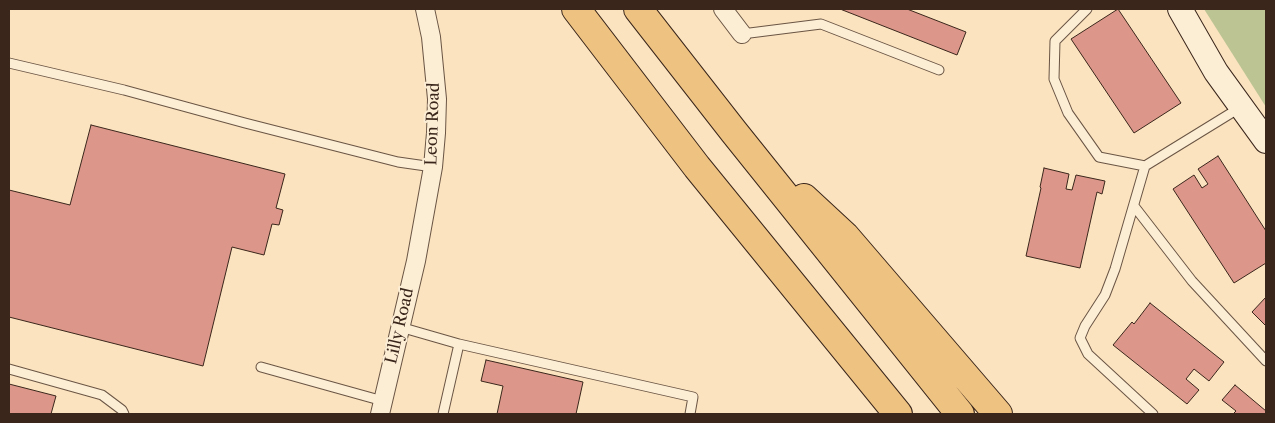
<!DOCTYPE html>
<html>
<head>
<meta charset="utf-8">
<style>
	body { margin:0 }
	#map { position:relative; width:1275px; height:423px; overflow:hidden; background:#fbe3bf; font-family:"Libre Caslon Text",serif }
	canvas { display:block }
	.frame { position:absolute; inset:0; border:10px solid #3a261b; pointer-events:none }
</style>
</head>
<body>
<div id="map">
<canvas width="1275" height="423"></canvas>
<div class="frame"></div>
</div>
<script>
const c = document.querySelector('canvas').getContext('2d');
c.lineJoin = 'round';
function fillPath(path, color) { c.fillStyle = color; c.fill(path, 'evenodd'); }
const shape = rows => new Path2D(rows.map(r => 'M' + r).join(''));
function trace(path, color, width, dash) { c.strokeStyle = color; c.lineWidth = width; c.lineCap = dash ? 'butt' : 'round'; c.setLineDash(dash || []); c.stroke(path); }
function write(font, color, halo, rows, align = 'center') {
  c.font = font + ' "Libre Caslon Text",serif'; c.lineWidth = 4; c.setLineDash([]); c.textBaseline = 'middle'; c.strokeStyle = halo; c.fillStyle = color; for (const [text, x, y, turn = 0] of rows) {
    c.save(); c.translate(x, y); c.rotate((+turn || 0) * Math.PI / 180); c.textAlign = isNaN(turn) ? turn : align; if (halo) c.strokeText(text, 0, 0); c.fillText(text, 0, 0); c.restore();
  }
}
fillPath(shape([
	[1204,9,1266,9,1266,107]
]), '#bcc494');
const building = shape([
	[840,9,907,9,966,32,957,55,840,9],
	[1118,9,1181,103,1134,133,1071,39,1118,9],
	[91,125,285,174,276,208,283,210,279,225,272,224,264,255,232,247,203,366,9,317,9,190,70,205,91,125],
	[1218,156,1266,231,1266,263,1234,283,1173,189,1194,175,1202,188,1208,184,1198,169,1218,156],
	[1044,168,1069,174,1066,189,1072,190,1076,175,1105,181,1102,194,1097,192,1080,268,1026,256,1041,188,1040,187,1044,168],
	[1266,297,1266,326,1252,312,1266,297],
	[1150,303,1224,362,1209,381,1194,369,1186,379,1199,390,1187,404,1113,345,1132,322,1134,324,1150,303],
	[486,360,583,382,576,414,497,414,503,386,481,381,486,360],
	[9,384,56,396,51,414,9,414,9,384],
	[1235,385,1266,411,1266,414,1233,414,1236,411,1222,400,1235,385]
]);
fillPath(building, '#dc968a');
trace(building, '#3a261b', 1);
const lane = shape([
	[1087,9,1055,41,1054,79,1068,113,1099,157,1145,166],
	[742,34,821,24,939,70],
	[9,63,124,90,245,123,398,162,433,167],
	[1134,206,1192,281,1266,361],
	[400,327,459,344],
	[261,367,383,401],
	[9,369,102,395,122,410,124,414],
	[443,414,459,344,693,397,690,414],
	[1153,414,1088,354,1080,338,1085,326,1105,295,1115,269,1145,166,1241,107]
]);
const street = shape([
	[723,9,742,34],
	[380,414,416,261,433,167,436,133,437,99,431,37,425,9]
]);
const secondary = shape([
	[1180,9,1216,72,1266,141]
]);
const highway = shape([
	[576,9,697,167,898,414],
	[638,9,734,132,960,414],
	[804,198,845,236,998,414]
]);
trace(lane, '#6a5544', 11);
trace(street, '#6a5544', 20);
trace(secondary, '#3a261b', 26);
trace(highway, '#3a261b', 30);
trace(lane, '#fcedd5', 9);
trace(street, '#fcedd5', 18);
trace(secondary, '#fcedd5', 24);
trace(highway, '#eec280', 28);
write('16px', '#3a261b', '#fcedd5', [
	["Leon Road",433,124,-88],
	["Lilly Road",400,326,-77]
]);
</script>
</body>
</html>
